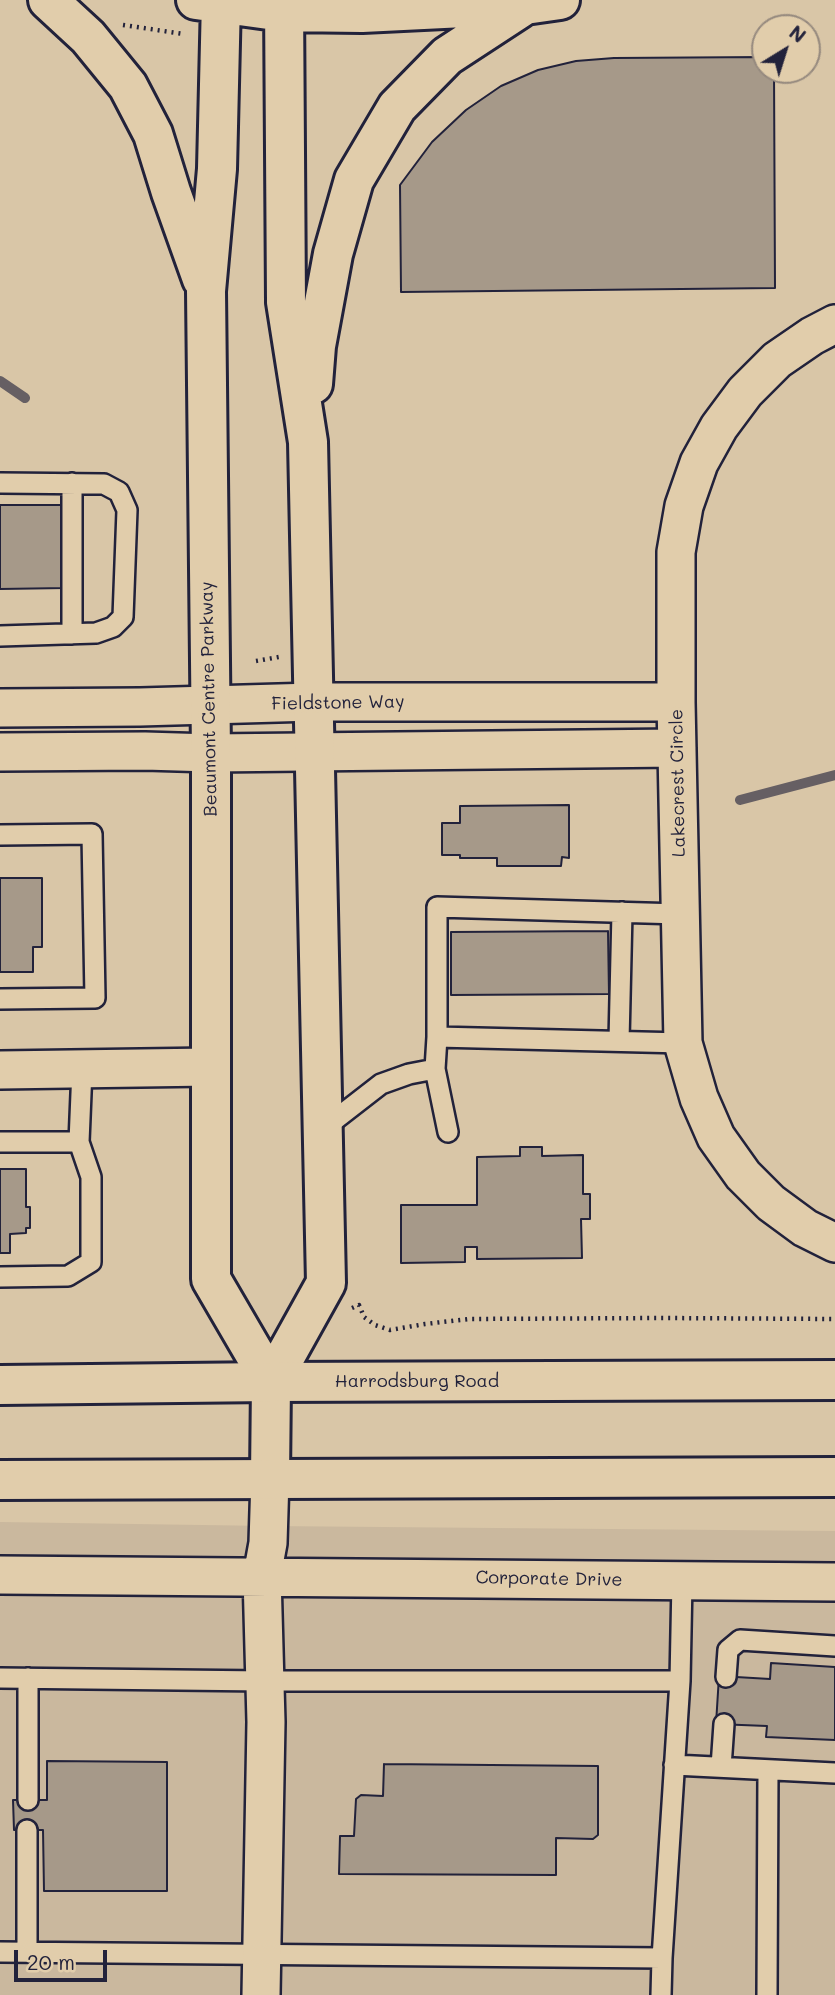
<!DOCTYPE html>
<html>
<head>
<meta charset="utf-8">
<style>
	body { margin:0 }
	#map { position:relative; width:835px; height:1995px; overflow:hidden; background:#d9c6a7; font-family:Mali,sans-serif }
	canvas { display:block }
	.north { position:absolute; left:751px; top:14px; width:70px; height:70px; box-sizing:border-box; background:#e1cdab; border:2px solid #95897e; border-radius:50%; rotate:38deg; font-size:19px; font-weight:700; line-height:28px; text-align:center; color:#22223b }
	.north::after { content:''; display:block; margin:auto; width:24px; height:32px; background:#22223b; clip-path:polygon(50% 0,100% 100%,50% 72%,0 100%) }
	.scale { position:absolute; left:14px; top:1950px; width:93px; height:32px; box-sizing:border-box; border:4px solid #22223b; border-top:0; padding-left:9px; font-size:21px; line-height:24px; white-space:nowrap; color:#22223b; -webkit-text-stroke:5px #e1cdab; paint-order:stroke }
</style>
</head>
<body>
<div id="map">
<canvas width="835" height="1995"></canvas>
<div class="north">N</div>
<div class="scale">20 m</div>
</div>
<script>
const c = document.querySelector('canvas').getContext('2d');
c.lineJoin = 'round';
function fillPath(path, color) { c.fillStyle = color; c.fill(path, 'evenodd'); }
const shape = rows => new Path2D(rows.map(r => 'M' + r).join(''));
function trace(path, color, width, dash) { c.strokeStyle = color; c.lineWidth = width; c.lineCap = dash ? 'butt' : 'round'; c.setLineDash(dash || []); c.stroke(path); }
function write(font, color, halo, rows, align = 'center') {
  c.font = font + ' Mali,sans-serif'; c.lineWidth = 7; c.setLineDash([]); c.textBaseline = 'middle'; c.strokeStyle = halo; c.fillStyle = color; for (const [text, x, y, turn = 0] of rows) {
    c.save(); c.translate(x, y); c.rotate((+turn || 0) * Math.PI / 180); c.textAlign = isNaN(turn) ? turn : align; if (halo) c.strokeText(text, 0, 0); c.fillText(text, 0, 0); c.restore();
  }
}
fillPath(shape([
	[0,1522,269,1526,835,1531,835,1995,0,1995]
]), '#cab89e');
trace(shape([
	[0,381,25,398],
	[740,800,835,775]
]), '#665f63', 10);
const building = shape([
	[765,57,765,70,774,70,775,288,401,292,400,185,432,142,466,110,501,86,538,70,576,61,614,58,765,57],
	[0,505,66,505,66,588,0,589,0,505],
	[569,805,569,858,562,857,561,866,497,866,497,858,460,858,460,855,442,855,442,823,460,823,460,806,569,805],
	[0,878,42,878,42,947,33,947,33,972,0,972,0,878],
	[608,931,609,994,451,995,451,932,608,931],
	[520,1147,542,1147,542,1156,583,1155,583,1194,590,1194,590,1219,581,1219,582,1258,477,1259,477,1247,465,1247,465,1262,401,1263,401,1205,477,1205,477,1157,520,1156,520,1147],
	[0,1169,26,1169,26,1207,30,1207,30,1228,26,1228,26,1233,10,1234,10,1253,0,1253,0,1169],
	[771,1663,835,1667,835,1740,766,1737,767,1726,716,1724,719,1676,770,1679,771,1663],
	[47,1761,167,1762,167,1891,44,1891,43,1830,14,1830,13,1800,47,1800,47,1761],
	[384,1764,598,1766,598,1835,593,1839,556,1838,556,1875,339,1874,340,1836,354,1836,356,1799,361,1795,383,1796,384,1764]
]);
fillPath(building, '#a69989');
trace(building, '#22223b', 2);
const lane = shape([
	[0,483,104,484,119,492,127,510,123,617,113,627,96,633,0,636],
	[72,483,72,634],
	[0,835,92,834,95,998,0,999],
	[437,1037,437,907,680,914],
	[619,1041,622,912],
	[435,1069,448,1132],
	[323,1129,381,1084,409,1074,435,1069,437,1037,683,1043],
	[0,1142,79,1142],
	[0,1277,68,1276,91,1262,91,1177,79,1142,82,1069],
	[726,1677,728,1650,740,1640,835,1646],
	[0,1678,265,1681,680,1681],
	[674,1765,835,1773],
	[721,1767,724,1724],
	[28,1800,28,1678],
	[27,1830,27,1952],
	[0,1952,662,1958],
	[661,1995,662,1958,680,1681,682,1581],
	[767,1995,768,1770]
]);
const street = shape([
	[835,324,812,336,777,360,745,392,719,427,699,463,684,506,676,552,676,702,683,1043,699,1098,716,1137,743,1175,771,1203,805,1228,835,1243],
	[0,708,140,707,313,702,676,702],
	[0,752,145,751,211,753,677,748],
	[0,1070,211,1067],
	[0,1575,835,1582],
	[261,1995,266,1722,262,1576,268,1543,270,1478]
]);
const secondary = shape([
	[48,0,88,37,128,86,153,134,171,192,202,279],
	[196,0,283,12,362,13,525,5,560,0],
	[221,0,217,169,206,291,211,753,211,1279,271,1382],
	[313,384,316,346,333,254,354,180,397,107,447,56,525,5],
	[270,1478,271,1382,326,1283,308,442,286,302,284,0]
]);
const primary = shape([
	[0,1385,271,1382,835,1380],
	[0,1480,835,1477]
]);
trace(lane, '#22223b', 24);
trace(street, '#22223b', 42);
trace(secondary, '#22223b', 44);
trace(primary, '#22223b', 44);
trace(shape([
	[123,25,184,34],
	[256,661,279,657],
	[352,1308,359,1305,364,1317,375,1325,390,1330,425,1324,469,1319,662,1318,835,1319]
]), '#22223b', 4.5, [2, 5]);
trace(lane, '#e1cdab', 19);
trace(street, '#e1cdab', 37);
trace(secondary, '#e1cdab', 38);
trace(primary, '#e1cdab', 38);
write('18px', '#22223b', '#e1cdab', [
	["Beaumont Centre Parkway",209,699,-91],
	["Fieldstone Way",338,703,-1],
	["Lakecrest Circle",678,783,-91],
	["Harrodsburg Road",417,1381],
	["Corporate Drive",549,1579,1]
]);
</script>
</body>
</html>
